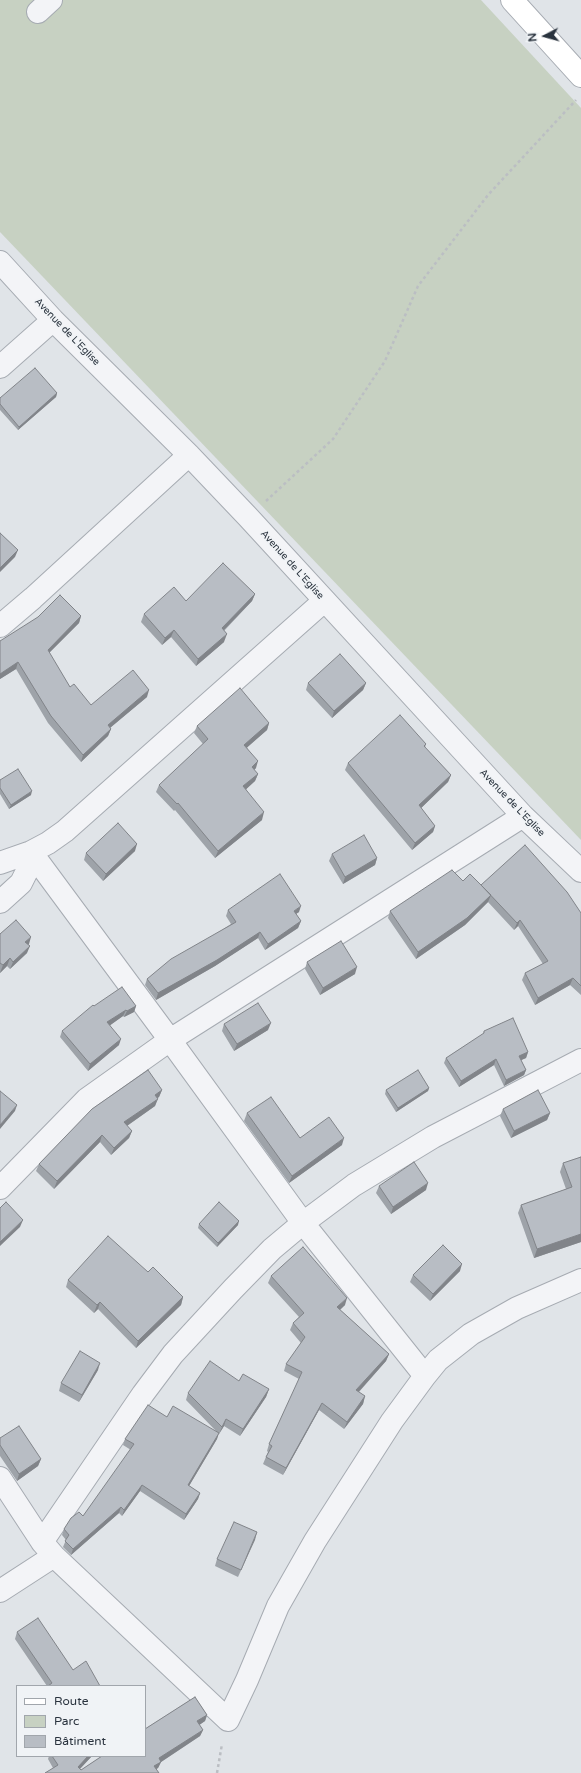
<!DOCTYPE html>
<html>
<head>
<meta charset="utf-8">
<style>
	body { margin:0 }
	#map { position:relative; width:581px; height:1773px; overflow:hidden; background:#e0e4e8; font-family:"Varela Round",sans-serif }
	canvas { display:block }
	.legend { position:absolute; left:16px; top:1685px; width:130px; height:72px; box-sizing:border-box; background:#f0f3f6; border:1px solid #a1a6ac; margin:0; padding:5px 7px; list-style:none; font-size:12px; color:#2a333e }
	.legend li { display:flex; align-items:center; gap:8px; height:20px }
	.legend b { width:20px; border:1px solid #a1a6ac }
	.north { position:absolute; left:525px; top:16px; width:40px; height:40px; -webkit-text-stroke:3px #f0f3f6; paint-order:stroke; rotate:264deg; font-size:11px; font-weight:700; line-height:16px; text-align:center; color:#2a333e }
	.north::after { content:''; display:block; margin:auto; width:14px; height:18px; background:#2a333e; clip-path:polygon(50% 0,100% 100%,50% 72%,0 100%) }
</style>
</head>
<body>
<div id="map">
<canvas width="581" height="1773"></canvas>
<ul class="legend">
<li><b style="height:5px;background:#fff"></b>Route</li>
<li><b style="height:11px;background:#c7d1c2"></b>Parc</li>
<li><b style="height:11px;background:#b8bdc4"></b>Bâtiment</li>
</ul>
<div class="north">N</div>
</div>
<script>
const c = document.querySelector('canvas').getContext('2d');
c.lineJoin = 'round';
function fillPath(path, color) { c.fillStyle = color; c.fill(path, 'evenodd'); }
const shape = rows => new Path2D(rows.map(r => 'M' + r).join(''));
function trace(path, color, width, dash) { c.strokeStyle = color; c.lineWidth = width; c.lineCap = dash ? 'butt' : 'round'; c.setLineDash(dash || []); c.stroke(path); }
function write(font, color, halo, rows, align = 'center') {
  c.font = font + ' "Varela Round",sans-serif'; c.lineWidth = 3; c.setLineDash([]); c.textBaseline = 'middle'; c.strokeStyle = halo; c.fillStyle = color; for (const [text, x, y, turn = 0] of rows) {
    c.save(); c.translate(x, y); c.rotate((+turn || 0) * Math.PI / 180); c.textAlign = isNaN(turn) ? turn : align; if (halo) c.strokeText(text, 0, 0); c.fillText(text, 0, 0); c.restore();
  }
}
fillPath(shape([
	[0,0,481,0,581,108,581,840,0,232]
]), '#c7d1c2');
const street = shape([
	[38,12,51,0],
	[0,262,53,320,189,455,248,517,523,816,581,871],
	[0,367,53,320],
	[0,626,33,598,189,455],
	[31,852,170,1040,303,1223,425,1376],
	[0,863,31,852,48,843,65,831,324,601],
	[0,902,21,883,28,869,31,852],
	[0,1188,87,1099,170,1040,523,816],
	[0,1478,42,1542,54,1556,228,1720,247,1680,278,1606,315,1541,392,1421,425,1376,438,1360,471,1334,517,1308,581,1280],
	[42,1542,143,1394,173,1354,233,1289,272,1249,303,1223,354,1185,433,1137,581,1060],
	[0,1591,54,1556]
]);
const secondary = shape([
	[512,0,581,76]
]);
trace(street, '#a6abb2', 24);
trace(secondary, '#a6abb2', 24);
trace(shape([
	[266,501,333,439,385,361,418,286,488,195,576,100],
	[217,1773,222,1744]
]), '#bbbec3', 2.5, [3, 3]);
trace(street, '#f3f4f7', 22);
trace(secondary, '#fff', 22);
fillPath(shape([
	[57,393,56,397,18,430,0,410,0,398],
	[255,594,252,601,224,631,224,642,196,666,171,637,162,645,141,622,144,614,186,601],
	[81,616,79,623,49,653,70,687,91,705,147,697,110,728,111,729,108,736,81,762,48,723,16,669,0,679,0,641],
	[308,683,366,683,363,690,332,718,306,690],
	[269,723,267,730,247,747,256,768,254,770,258,774,255,781,246,789,262,820,215,858,175,810,174,811,156,792,159,785,203,744,194,733,197,726],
	[426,744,425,748,451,775,448,782,421,808,435,826,433,832,412,850,345,770,348,763],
	[0,780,31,795,9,809,0,794],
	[135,851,103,881,84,860,86,853],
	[332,854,377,858,375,865,343,884,329,861],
	[463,881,481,885,581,913,581,995,570,985,535,1005,522,980,525,973,543,964,518,926,514,930,488,902,465,925,416,959,388,918,390,911],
	[228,910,299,912,296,914,301,921,298,928,265,950,258,938,215,966,156,1000,145,985,147,979,231,924,226,916],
	[0,934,29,944,28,945,27,953,10,969,7,966,0,973],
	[307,962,355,974,320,995,305,969],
	[136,1006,134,1012,124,1017,123,1016,110,1025,119,1045,88,1071,60,1037,62,1031],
	[224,1024,268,1030,234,1051,222,1031],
	[484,1031,528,1052,526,1058,521,1060,526,1070,524,1075,504,1086,494,1065,459,1087,444,1063,446,1058,483,1034],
	[429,1088,428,1091,396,1112,385,1094,386,1090],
	[162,1090,159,1097,157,1098,155,1106,127,1126,132,1131,129,1138,111,1155,100,1142,54,1189,36,1171,39,1164],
	[503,1109,550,1113,547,1120,511,1138,500,1116],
	[247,1113,300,1138,342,1145,289,1183,244,1121],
	[581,1157,581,1242,534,1258,518,1213,521,1205,566,1189,560,1172,563,1163],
	[379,1186,426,1190,391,1214,376,1193],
	[199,1224,238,1225,217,1247,198,1228],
	[460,1271,430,1301,410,1282,413,1275],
	[148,1272,183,1297,181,1305,136,1348,98,1309,94,1313,66,1287,68,1280],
	[271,1276,345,1305,340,1310,389,1354,386,1361,359,1392,365,1396,363,1404,344,1429,319,1410,283,1475,263,1464,268,1452,267,1451,269,1444,299,1379,284,1371,286,1364,301,1343,290,1330,293,1323,299,1317,268,1283],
	[98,1370,79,1402,59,1391,61,1383],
	[239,1381,269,1389,266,1397,240,1436,224,1426,219,1434,218,1434,217,1439,189,1486,200,1493,198,1499,184,1520,140,1491,122,1516,119,1513,71,1555,63,1547,66,1540,62,1535,64,1529,83,1516,131,1450,123,1445,125,1439,167,1417,216,1431,186,1400,188,1393],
	[0,1438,41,1459,38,1466,17,1481,0,1456],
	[257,1532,238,1577,215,1566,217,1559],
	[17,1632,73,1670,100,1686,47,1686,15,1639],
	[195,1697,207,1715,205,1721,199,1725,203,1730,200,1736,161,1762,158,1768,156,1769,159,1773,45,1773,53,1768,48,1759,49,1756,92,1756,80,1769,81,1770,102,1756,145,1756,145,1729]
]), '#9ea3a9');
fillPath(shape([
	[57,393,56,397,18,430,19,427],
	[18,550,15,557,0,572,0,568],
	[255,594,252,601,219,635,222,628],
	[81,616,79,623,45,657,48,650],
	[174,630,171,637,162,645,165,638],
	[227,634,224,642,196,666,198,659],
	[18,662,16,669,0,679,0,674],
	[366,683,363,690,332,718,334,711],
	[149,690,147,697,105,732,108,725],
	[269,723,267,730,242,752,244,745],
	[111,729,108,736,81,762,83,755],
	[258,761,256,768,250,774,252,767],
	[258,774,255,781,241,794,243,786],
	[451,775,448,782,417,812,419,805],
	[32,791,31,795,9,809,11,805],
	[264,812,262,820,215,858,218,851],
	[435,826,433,832,412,850,415,843],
	[137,844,135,851,103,881,106,874],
	[377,858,375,865,343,884,345,877],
	[491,895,488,902,465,925,416,959,418,952],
	[301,906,299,912,291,917,294,911],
	[520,920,518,926,514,930,517,923],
	[301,921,298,928,265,950,268,944],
	[260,932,258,938,215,966,156,1000,158,993],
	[31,937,29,944,23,949,25,942],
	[30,946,27,953,10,969,13,962],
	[10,958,7,966,0,973,3,965],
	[357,967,355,974,320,995,323,988],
	[573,978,570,985,535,1005,538,998],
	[136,1006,134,1012,124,1017,127,1011],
	[126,1010,123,1016,105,1029,107,1022],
	[271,1023,268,1030,234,1051,237,1044],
	[121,1039,119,1045,88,1071,90,1064],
	[528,1052,526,1058,517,1062,519,1056],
	[496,1059,494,1065,459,1087,461,1081],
	[526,1070,524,1075,504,1086,506,1080],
	[429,1088,428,1091,396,1112,398,1108],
	[162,1090,159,1097,152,1102,155,1095],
	[158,1099,155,1106,121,1130,124,1122],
	[17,1105,15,1111,0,1129,0,1125],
	[550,1113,547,1120,511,1138,514,1131],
	[132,1131,129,1138,111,1155,114,1148],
	[102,1135,100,1142,54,1189,57,1181],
	[344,1138,342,1145,289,1183,292,1176],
	[428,1183,426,1190,391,1214,393,1207],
	[23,1220,20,1227,0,1246,0,1242],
	[239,1221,238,1225,217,1247,218,1243],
	[581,1234,581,1242,534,1258,537,1249],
	[462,1264,460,1271,430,1301,433,1294],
	[183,1297,181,1305,136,1348,138,1341],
	[347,1298,345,1305,334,1315,337,1307],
	[100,1302,98,1309,94,1313,97,1305],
	[389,1354,386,1361,354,1397,356,1390],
	[100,1363,98,1370,79,1402,82,1395],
	[269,1389,266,1397,240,1436,243,1429],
	[365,1396,363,1404,344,1429,347,1422],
	[322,1403,319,1410,283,1475,286,1468],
	[226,1419,224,1426,219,1434,222,1427],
	[219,1433,217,1439,186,1491,188,1485],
	[41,1459,38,1466,17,1481,19,1474],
	[142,1485,140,1491,122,1516,124,1510],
	[200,1493,198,1499,184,1520,186,1514],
	[121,1507,119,1513,71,1555,73,1549],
	[257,1532,255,1540,238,1577,241,1570],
	[207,1715,205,1721,195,1728,197,1721],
	[203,1730,200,1736,161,1762,158,1768,152,1772,154,1766,159,1758],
	[88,1756,92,1756,76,1773,78,1767]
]), '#818489');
const building = shape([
	[35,368,57,393,19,427,0,404,0,398,35,368],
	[0,533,18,550,0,568,0,533],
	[223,563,255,594,222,628,227,634,198,659,174,630,165,638,144,614,174,587,186,601,223,563],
	[60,595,81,616,48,650,70,687,74,684,91,705,133,670,149,690,108,725,111,729,83,755,51,716,18,662,0,674,0,641,38,617,60,595],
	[340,654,366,683,334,711,308,683,340,654],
	[240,688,269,723,244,745,258,761,252,767,258,774,243,786,264,812,218,851,178,803,177,804,159,785,208,739,197,726,240,688],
	[400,715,426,744,424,746,451,775,419,805,435,826,415,843,348,763,400,715],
	[18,769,32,791,11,805,0,788,0,780,18,769],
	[118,823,137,844,106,874,86,853,118,823],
	[364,835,377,858,345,877,332,854,364,835],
	[525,845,567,892,581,913,581,986,573,978,538,998,525,973,548,961,520,920,517,923,481,885,525,845],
	[452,870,463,881,470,874,491,895,467,918,418,952,390,911,452,870],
	[280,874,301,906,294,911,301,921,268,944,260,932,217,960,158,993,147,979,171,959,236,922,228,910,280,874],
	[16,920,31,937,25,942,30,946,13,962,10,958,3,965,0,963,0,934,16,920],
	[341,941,357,967,323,988,307,962,341,941],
	[122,987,136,1006,127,1011,126,1010,107,1022,121,1039,90,1064,62,1031,93,1005,94,1006,122,987],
	[258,1003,271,1023,237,1044,224,1024,258,1003],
	[513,1018,528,1052,519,1056,526,1070,506,1080,496,1059,461,1081,446,1058,484,1033,484,1031,513,1018],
	[148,1070,162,1090,155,1095,158,1099,124,1122,132,1131,114,1148,102,1135,57,1181,39,1164,92,1109,148,1070],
	[418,1070,429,1088,398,1108,386,1090,418,1070],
	[538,1090,550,1113,514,1131,503,1109,538,1090],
	[0,1091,17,1105,0,1125,0,1091],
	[271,1097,300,1138,329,1117,344,1138,292,1176,247,1113,271,1097],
	[581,1157,581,1234,537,1249,521,1205,572,1187,563,1163,581,1157],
	[414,1162,428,1183,393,1207,379,1186,414,1162],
	[6,1202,23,1220,0,1242,0,1208,6,1202],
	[219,1202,239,1221,218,1243,199,1224,219,1202],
	[108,1236,148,1272,153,1267,183,1297,138,1341,100,1302,97,1305,68,1280,108,1236],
	[443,1245,462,1264,433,1294,413,1275,443,1245],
	[303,1247,347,1298,337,1307,389,1354,356,1390,365,1396,347,1422,322,1403,286,1468,266,1457,272,1446,269,1444,302,1372,286,1364,305,1337,293,1323,304,1313,271,1276,303,1247],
	[80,1351,100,1363,82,1395,61,1383,80,1351],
	[210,1361,239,1381,243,1374,269,1389,243,1429,226,1419,222,1427,188,1393,210,1361],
	[148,1405,167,1417,173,1406,219,1433,188,1485,200,1493,186,1514,142,1485,124,1510,121,1507,73,1549,65,1541,69,1535,64,1529,71,1518,79,1512,83,1516,134,1444,125,1439,148,1405],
	[19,1426,41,1459,19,1474,0,1445,0,1438,19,1426],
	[234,1522,257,1532,241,1570,217,1559,234,1522],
	[38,1618,73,1670,86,1661,100,1686,48,1686,52,1683,17,1632,38,1618],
	[195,1697,207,1715,197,1721,203,1730,159,1758,161,1762,154,1766,159,1773,45,1773,58,1765,52,1756,88,1756,78,1767,81,1770,102,1756,145,1756,145,1729,195,1697]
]);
fillPath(building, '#b8bdc4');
trace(building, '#818489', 1);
write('10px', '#2a333e', '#f0f3f6', [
	["Avenue de L'Eglise",67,332,46],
	["Avenue de L'Eglise",292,565,48],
	["Avenue de L'Eglise",512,803,46]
]);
</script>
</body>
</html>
